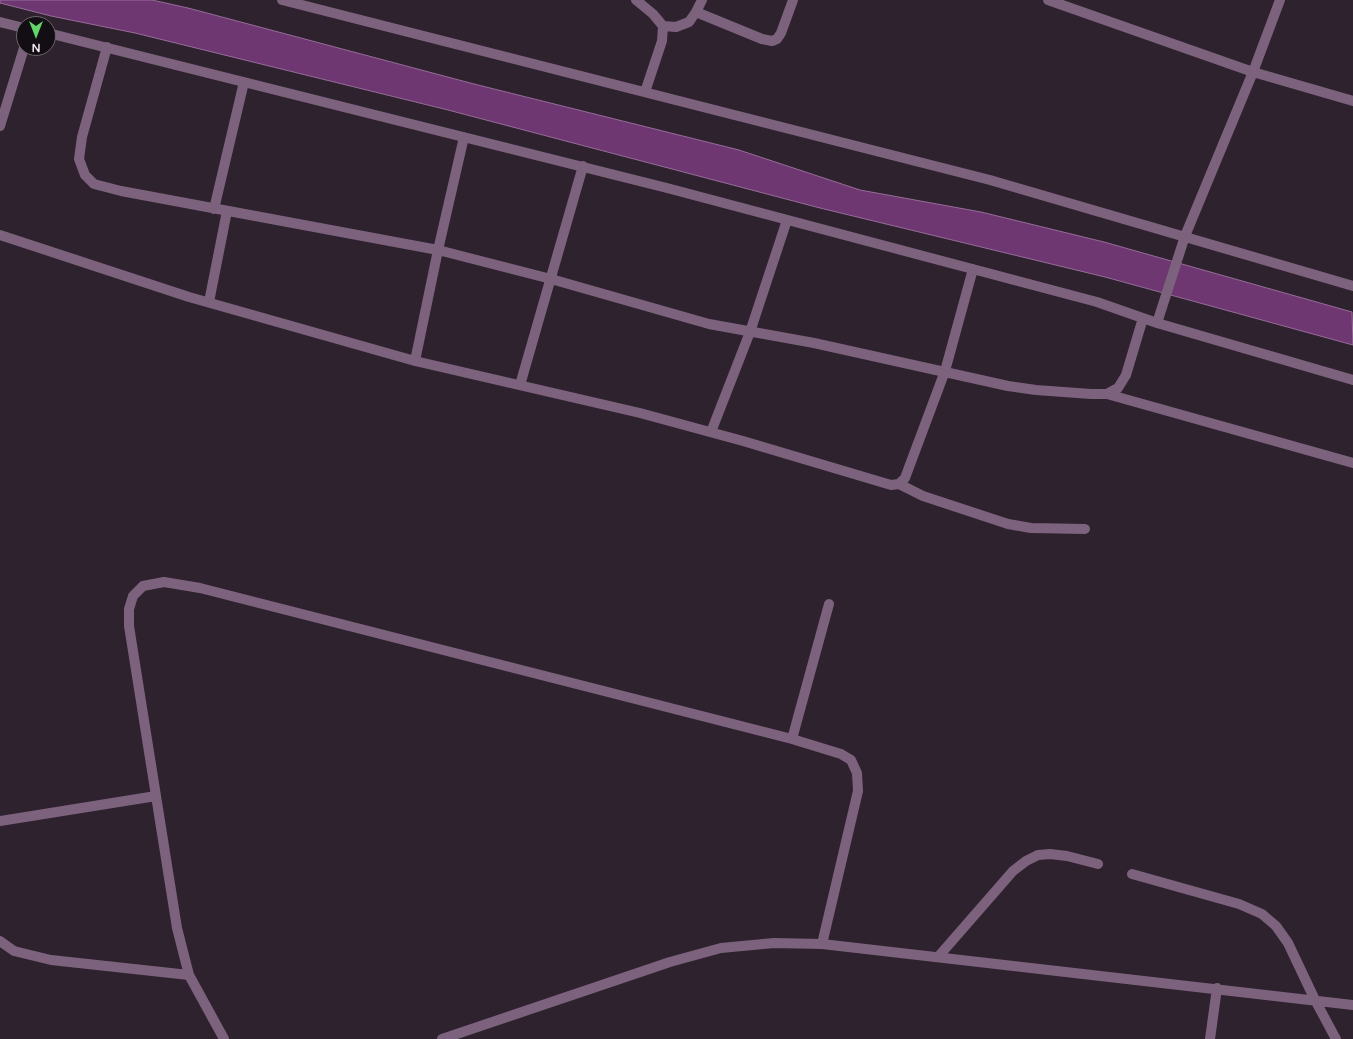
<!DOCTYPE html>
<html>
<head>
<meta charset="utf-8">
<style>
	body { margin:0 }
	#map { position:relative; width:1353px; height:1039px; overflow:hidden; background:#2e222e; font-family:"Varela Round",sans-serif }
	canvas { display:block }
	.north { position:absolute; left:16px; top:16px; width:40px; height:40px; box-sizing:border-box; background:#130e13; border:1px solid #6c666c; border-radius:50%; rotate:180deg; font-size:11px; font-weight:700; line-height:16px; text-align:center; color:#f2eaf2 }
	.north::after { content:''; display:block; margin:auto; width:14px; height:18px; background:#61d46a; clip-path:polygon(50% 0,100% 100%,50% 72%,0 100%) }
</style>
</head>
<body>
<div id="map">
<canvas width="1353" height="1039"></canvas>
<div class="north">N</div>
</div>
<script>
const c = document.querySelector('canvas').getContext('2d');
c.lineJoin = 'round';
function fillPath(path, color) { c.fillStyle = color; c.fill(path, 'evenodd'); }
const shape = rows => new Path2D(rows.map(r => 'M' + r).join(''));
function trace(path, color, width, dash) { c.strokeStyle = color; c.lineWidth = width; c.lineCap = dash ? 'butt' : 'round'; c.setLineDash(dash || []); c.stroke(path); }
const water = shape([
	[0,0,152,0,188,8,474,84,739,150,860,190,981,212,1104,242,1352,312,1353,345,1105,277,820,208,448,110,135,33,51,16,0,3,0,0]
]);
fillPath(water, '#6e3772');
trace(water, '#966d98', 1);
trace(shape([
	[792,739,829,604],
	[0,821,156,796],
	[1132,874,1239,904,1262,914,1276,926,1288,943,1315,1000,1336,1039],
	[0,941,14,951,51,960,189,975],
	[938,957,1013,871,1026,861,1038,855,1050,854,1067,856,1098,864],
	[224,1039,189,975,177,928,129,626,129,609,133,596,143,586,164,582,200,588,792,739,841,754,851,760,857,773,858,791,822,944],
	[442,1039,670,962,721,948,774,943,822,944,1353,1005],
	[1210,1039,1217,988]
]), '#7c627d', 10);
trace(shape([
	[282,0,990,180,1353,286],
	[636,0,653,14,663,26,662,41,645,92],
	[1048,0,1253,72,1353,101],
	[696,12,762,39,772,41,777,39,781,33,793,0],
	[0,22,24,28],
	[663,26,676,27,689,22,696,12,702,0],
	[48,33,667,188,1097,302,1157,323,1353,380],
	[107,47,82,137,79,159,85,175,94,184,121,191,438,250,551,279,709,324,814,343,1008,386,1036,390,1091,394,1107,394,1118,388,1126,375,1143,318],
	[0,126,24,48],
	[214,209,244,82],
	[0,235,189,297,415,361,640,413,743,441,891,485,899,484,905,478,945,371,973,269],
	[209,302,227,211],
	[1157,323,1185,236,1253,72,1280,0],
	[415,361,438,250,464,137],
	[520,385,583,166],
	[1107,394,1353,463],
	[711,432,750,332,787,220],
	[899,484,923,496,1008,524,1031,528,1085,529]
]), '#7c627d', 10);
</script>
</body>
</html>
